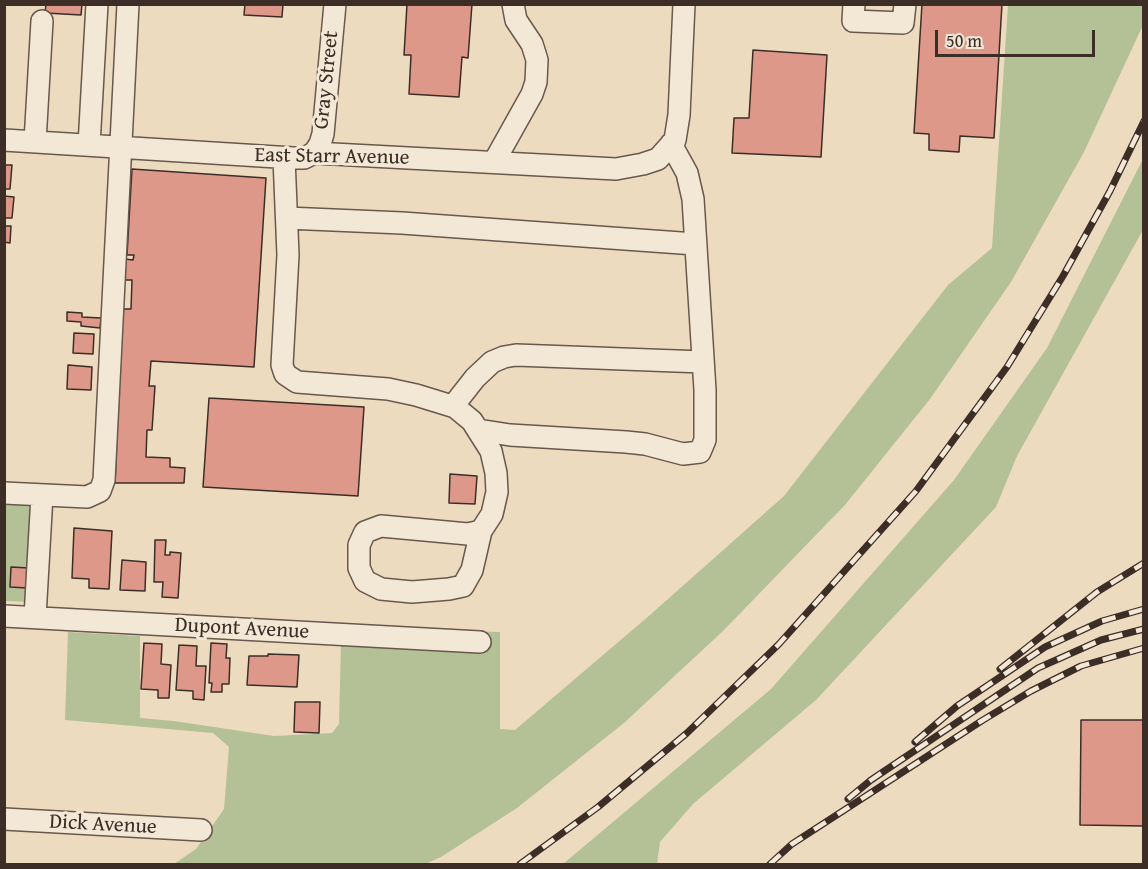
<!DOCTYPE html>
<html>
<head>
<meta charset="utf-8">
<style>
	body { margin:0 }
	#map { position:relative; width:1148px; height:869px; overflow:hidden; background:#eddbc0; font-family:"Gentium Book Plus",serif }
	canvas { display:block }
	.frame { position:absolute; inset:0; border:6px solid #3c2d27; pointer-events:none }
	.scale { position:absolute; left:935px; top:30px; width:160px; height:27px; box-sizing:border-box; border:3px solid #3c2d27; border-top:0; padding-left:8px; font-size:18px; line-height:21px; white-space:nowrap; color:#3c2d27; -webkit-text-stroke:4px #f3e8d6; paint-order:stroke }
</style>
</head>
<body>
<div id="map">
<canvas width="1148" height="869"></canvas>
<div class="frame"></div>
<div class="scale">50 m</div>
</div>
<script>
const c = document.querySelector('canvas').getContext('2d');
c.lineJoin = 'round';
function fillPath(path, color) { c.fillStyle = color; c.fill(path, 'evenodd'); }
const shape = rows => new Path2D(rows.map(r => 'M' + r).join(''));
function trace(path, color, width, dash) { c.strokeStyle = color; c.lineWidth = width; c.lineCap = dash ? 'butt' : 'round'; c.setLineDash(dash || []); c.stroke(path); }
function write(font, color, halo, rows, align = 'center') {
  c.font = font + ' "Gentium Book Plus",serif'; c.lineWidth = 6; c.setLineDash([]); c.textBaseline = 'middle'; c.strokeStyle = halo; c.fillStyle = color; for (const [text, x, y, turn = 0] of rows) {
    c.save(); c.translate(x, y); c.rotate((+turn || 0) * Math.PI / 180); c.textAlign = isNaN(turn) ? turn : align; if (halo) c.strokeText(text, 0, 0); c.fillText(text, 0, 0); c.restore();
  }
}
fillPath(shape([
	[1008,5,1143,5,1143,25,1084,152,1011,282,930,399,845,505,723,631,624,723,517,808,441,857,425,864,174,864,196,849,224,809,229,747,213,733,65,720,68,632,140,636,140,718,174,721,274,736,332,733,339,724,341,643,347,628,500,632,500,729,515,730,650,615,784,496,948,285,992,248],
	[1143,159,1143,230,1017,456,996,507,816,700,693,804,660,842,657,864,563,864,771,689,954,480,1047,348],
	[5,498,37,500,32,602,5,601]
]), '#b4c196');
const building = shape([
	[46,4,82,4,81,15,45,13,46,4],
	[245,4,283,4,282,17,244,15,245,4],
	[407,4,472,4,468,58,462,57,459,97,409,94,411,55,404,55,407,4],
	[922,4,1002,4,994,138,960,136,959,152,929,150,929,134,914,133,922,4],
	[753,50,827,55,821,157,732,153,734,118,749,118,753,50],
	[4,165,12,165,10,189,4,189,4,165],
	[132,169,266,178,254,367,151,361,149,386,155,386,152,430,147,430,146,457,170,458,170,467,185,468,184,483,115,483,122,309,131,309,132,280,123,280,125,259,133,260,134,255,127,255,132,169],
	[4,196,14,197,12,218,4,218,4,196],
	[4,224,6,226,11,226,10,243,4,242,4,224],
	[67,312,82,313,82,317,101,318,100,328,81,326,81,322,67,321,67,312],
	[74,333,94,334,93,354,73,353,74,333],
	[68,365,92,367,91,390,67,389,68,365],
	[209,398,364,407,358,496,203,487,209,398],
	[450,474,477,476,475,504,449,503,450,474],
	[74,528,112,531,109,589,89,588,89,579,72,578,74,528],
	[155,540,166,540,165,555,170,555,170,552,181,553,178,598,162,597,163,582,154,582,155,540],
	[122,560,146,562,145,591,120,590,122,560],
	[11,567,29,568,27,588,10,587,11,567],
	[144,643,162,644,161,664,171,665,169,698,158,698,158,690,141,689,144,643],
	[211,643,227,644,226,658,230,658,229,684,222,684,222,692,211,692,212,683,209,683,211,643],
	[179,645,197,646,196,666,206,666,204,700,193,699,193,691,176,690,179,645],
	[268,654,299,655,297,687,247,685,249,656,268,656,268,654],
	[295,702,320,702,319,733,294,732,295,702],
	[1081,720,1144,720,1144,826,1080,825,1081,720]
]);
fillPath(building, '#dd9889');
trace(building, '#3c2d27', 1.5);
const minor = shape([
	[854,4,853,21,903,23,905,4],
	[4,140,293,158,304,158,314,153,616,169,643,164,658,159,675,140,679,115,684,4],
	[35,142,42,21],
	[89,145,97,4],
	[314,153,320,144,323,134,335,4],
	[284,158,288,255,282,365,285,374,297,382,388,389,416,395,455,407,472,421,491,451,496,473,497,492,492,514,481,531,468,534,381,526,365,532,359,545,359,568,365,581,381,589,412,592,449,589,463,586,472,570,481,531],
	[494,162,532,94,536,82,537,60,532,44,516,20,513,4],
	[287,218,402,223,695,244],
	[453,406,475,378,492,362,504,357,516,355,703,362],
	[478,430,510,435,626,442,645,444,683,454,700,452,705,440,705,390,693,199,687,173,671,144],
	[4,493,87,497,100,491,104,480,128,4],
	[4,616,480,642],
	[35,617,42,495],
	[4,819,201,830]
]);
trace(minor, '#68584d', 24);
trace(minor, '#f3e8d6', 21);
const rail = shape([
	[1000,669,1097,592,1144,563],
	[915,742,957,706,1045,647,1102,621,1144,609],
	[848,799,871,780,1038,668,1101,640,1144,629],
	[520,864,598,807,687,733,779,644,916,491,1007,367,1063,276,1110,191,1144,121],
	[770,864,792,844,983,720,1031,691,1081,666,1144,648]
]);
trace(rail, '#3c2d27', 7);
trace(rail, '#f3e8d6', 4.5, [14]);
write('21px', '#3c2d27', '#f3e8d6', [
	["Gray Street",327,80,-84],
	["East Starr Avenue",332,157,1],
	["Dupont Avenue",242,629,3],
	["Dick Avenue",103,825,3]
]);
</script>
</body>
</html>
